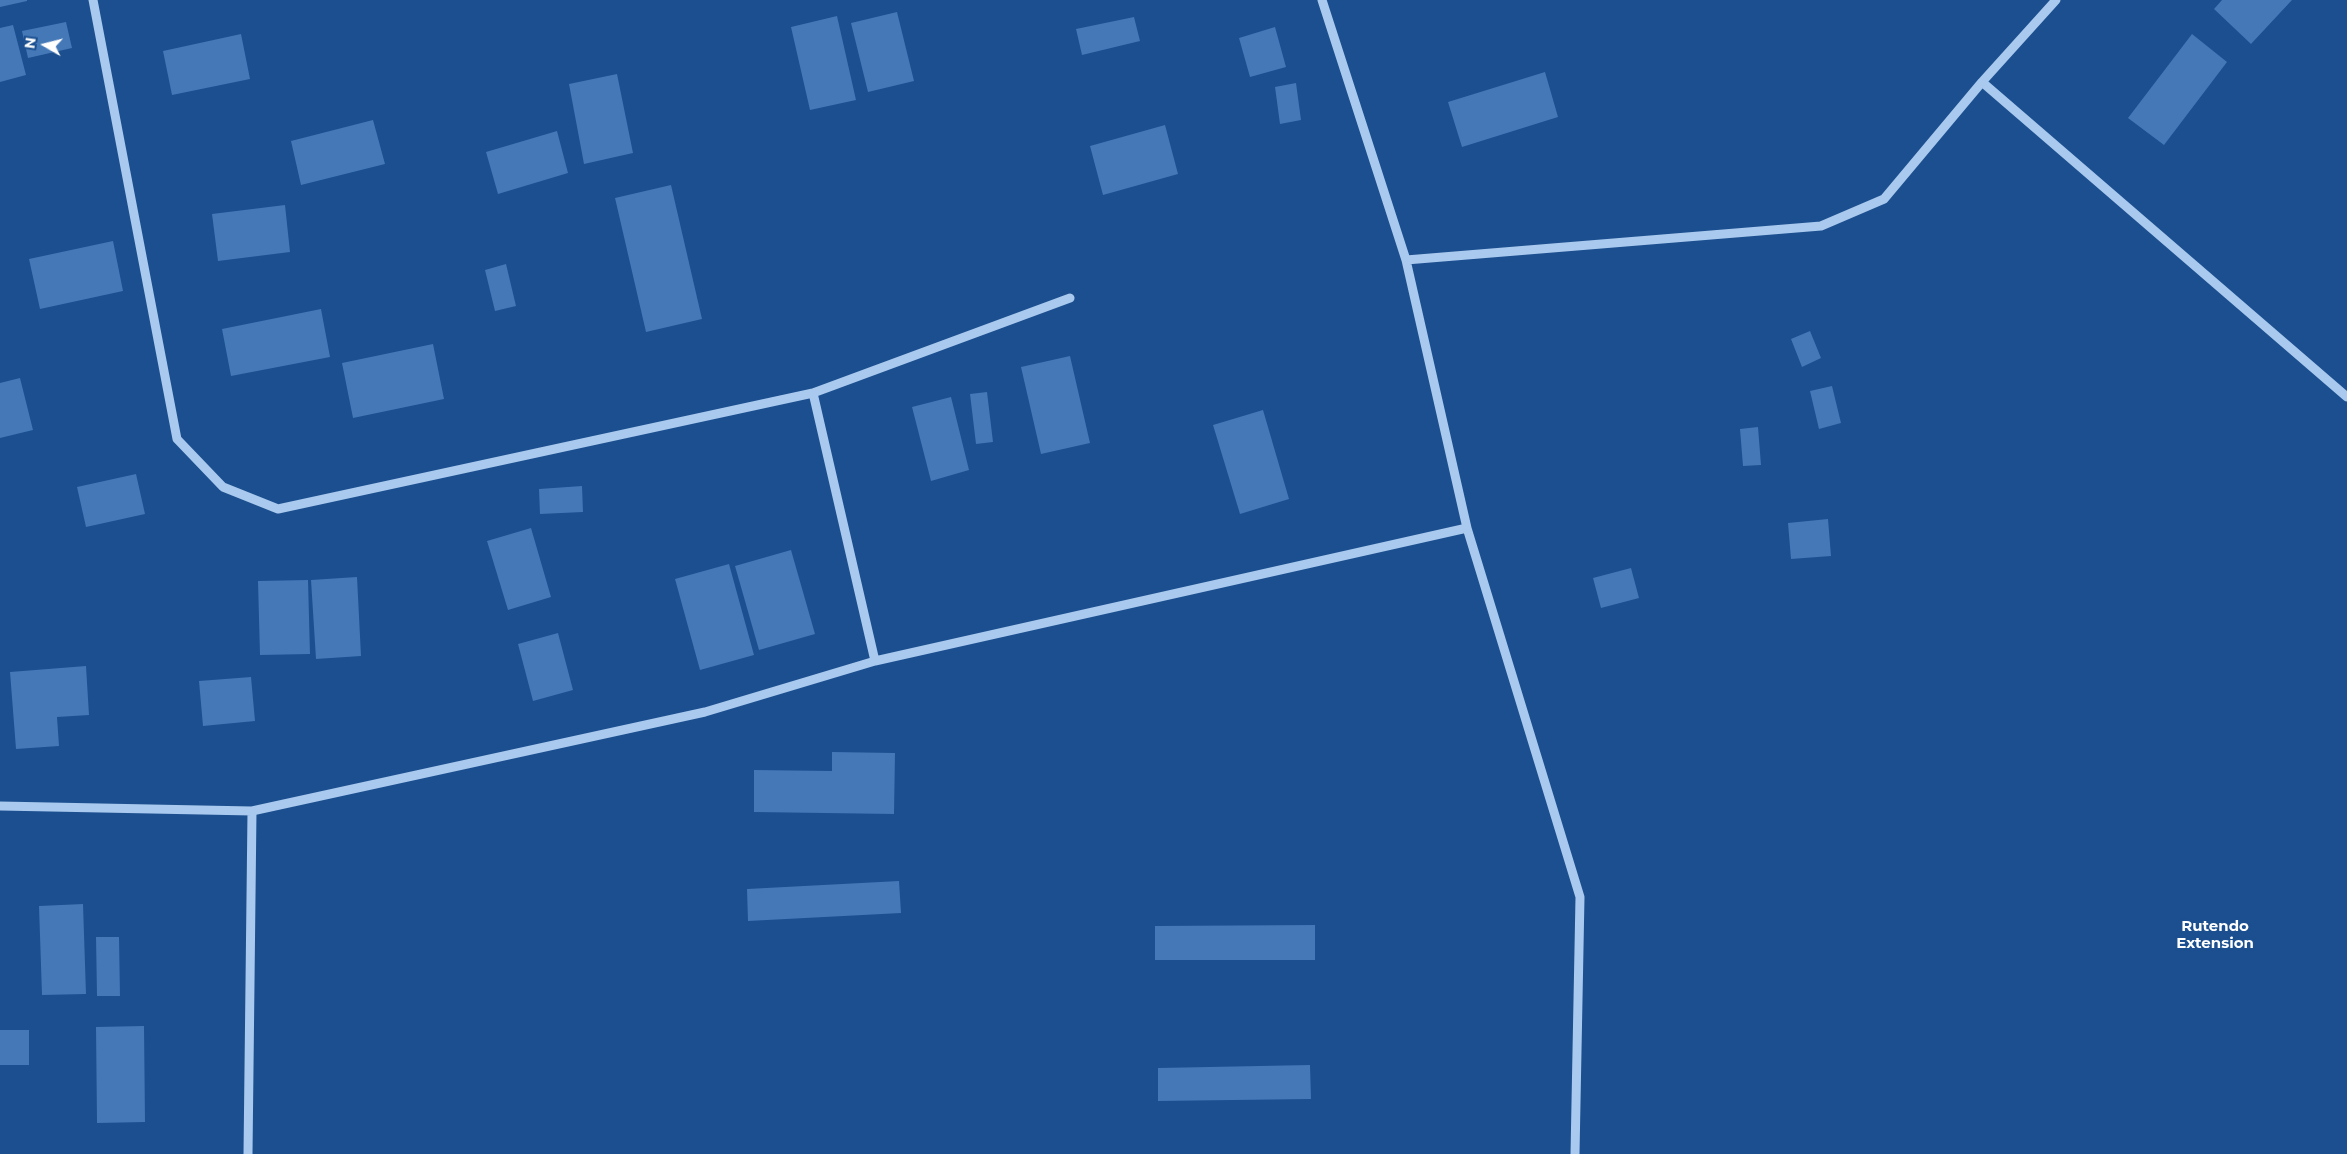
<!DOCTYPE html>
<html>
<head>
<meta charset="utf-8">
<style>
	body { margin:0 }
	#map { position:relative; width:2347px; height:1154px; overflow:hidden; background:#1b4f8f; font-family:Montserrat,sans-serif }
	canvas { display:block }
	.north { position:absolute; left:20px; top:20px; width:50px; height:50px; -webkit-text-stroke:4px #1b4f8f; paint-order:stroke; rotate:278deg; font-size:14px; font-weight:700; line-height:20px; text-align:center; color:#fff }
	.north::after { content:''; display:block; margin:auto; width:18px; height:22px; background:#fff; clip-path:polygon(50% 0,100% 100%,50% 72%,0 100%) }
</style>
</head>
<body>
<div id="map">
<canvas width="2347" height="1154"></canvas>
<div class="north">N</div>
</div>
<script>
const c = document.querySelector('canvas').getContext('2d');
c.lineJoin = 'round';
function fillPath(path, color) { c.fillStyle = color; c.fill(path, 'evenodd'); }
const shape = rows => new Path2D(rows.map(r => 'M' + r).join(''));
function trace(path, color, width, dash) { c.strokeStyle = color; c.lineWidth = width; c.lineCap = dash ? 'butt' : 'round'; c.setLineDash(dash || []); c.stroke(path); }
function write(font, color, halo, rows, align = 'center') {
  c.font = font + ' Montserrat,sans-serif'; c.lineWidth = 4.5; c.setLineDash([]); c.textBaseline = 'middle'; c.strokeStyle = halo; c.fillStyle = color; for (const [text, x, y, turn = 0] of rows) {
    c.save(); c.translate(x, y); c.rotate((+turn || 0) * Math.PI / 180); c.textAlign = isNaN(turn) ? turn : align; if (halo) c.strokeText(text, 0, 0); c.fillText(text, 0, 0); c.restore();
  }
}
fillPath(shape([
	[0,0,27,0,27,1,0,7],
	[2222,0,2292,0,2251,44,2214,9],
	[897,12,914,81,868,92,851,23],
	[837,16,856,100,810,110,791,27],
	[1134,17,1140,41,1082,55,1076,29],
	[66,22,72,48,28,58,22,31],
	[13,25,26,75,0,82,0,28],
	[1275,27,1286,67,1250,77,1239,38],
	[241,34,250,79,172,95,163,51],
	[2192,34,2227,62,2164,145,2128,118],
	[1545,72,1558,117,1462,147,1448,102],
	[617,74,633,153,584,164,569,84],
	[1296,83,1301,120,1280,124,1275,87],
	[373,120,385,164,301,185,291,141],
	[1165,125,1178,174,1103,195,1090,146],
	[557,131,568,173,498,194,486,152],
	[671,185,702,319,646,332,615,198],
	[285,205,290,252,218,261,212,214],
	[113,241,123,291,40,309,29,259],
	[506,264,516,306,495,311,485,270],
	[321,309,330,357,231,376,222,329],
	[1810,331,1821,358,1802,367,1791,339],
	[433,344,444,399,353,418,342,363],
	[1070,356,1090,443,1041,454,1021,367],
	[20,378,33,430,0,438,0,383],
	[1832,386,1841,423,1819,429,1810,391],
	[987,392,993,442,976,444,970,394],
	[951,397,969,470,931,481,912,407],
	[1263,410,1289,499,1240,514,1213,425],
	[1758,427,1761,465,1743,466,1740,429],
	[136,474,145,514,86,527,77,487],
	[582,486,583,512,540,514,539,489],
	[1828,519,1831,556,1791,559,1788,523],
	[531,528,551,597,508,610,487,541],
	[791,550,815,634,759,650,735,566],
	[729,564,754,655,700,670,675,579],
	[1631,568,1639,598,1601,608,1593,578],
	[357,577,361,656,316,659,311,580],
	[308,580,310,654,260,655,258,581],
	[558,633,573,690,533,701,518,644],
	[86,666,89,715,57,717,59,746,16,749,10,672],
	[251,677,255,721,203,726,199,681],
	[832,752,895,753,894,814,754,812,754,770,832,771],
	[899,881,901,913,748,921,747,889],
	[83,904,86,994,42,995,39,906],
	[1315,925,1315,960,1155,960,1155,926],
	[96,937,119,937,120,996,97,996],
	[144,1026,145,1122,97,1123,96,1027],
	[0,1030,29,1030,29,1065,0,1065],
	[1310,1065,1311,1099,1158,1101,1158,1068]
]), '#4478b7');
trace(shape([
	[93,0,177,439,223,487,278,509,813,393,1070,298],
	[1322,0,1406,260,1467,528,1580,897,1575,1154],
	[1982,82,2347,397],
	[1406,260,1821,226,1884,199,1982,82,2056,0],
	[813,393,875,661],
	[0,806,252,811,705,712,875,661,1467,528],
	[248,1154,252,811]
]), '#a9c9ee', 9);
write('bold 15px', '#fff', '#1b4f8f', [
	["Rutendo",2215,927],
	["Extension",2215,944]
]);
</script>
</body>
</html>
